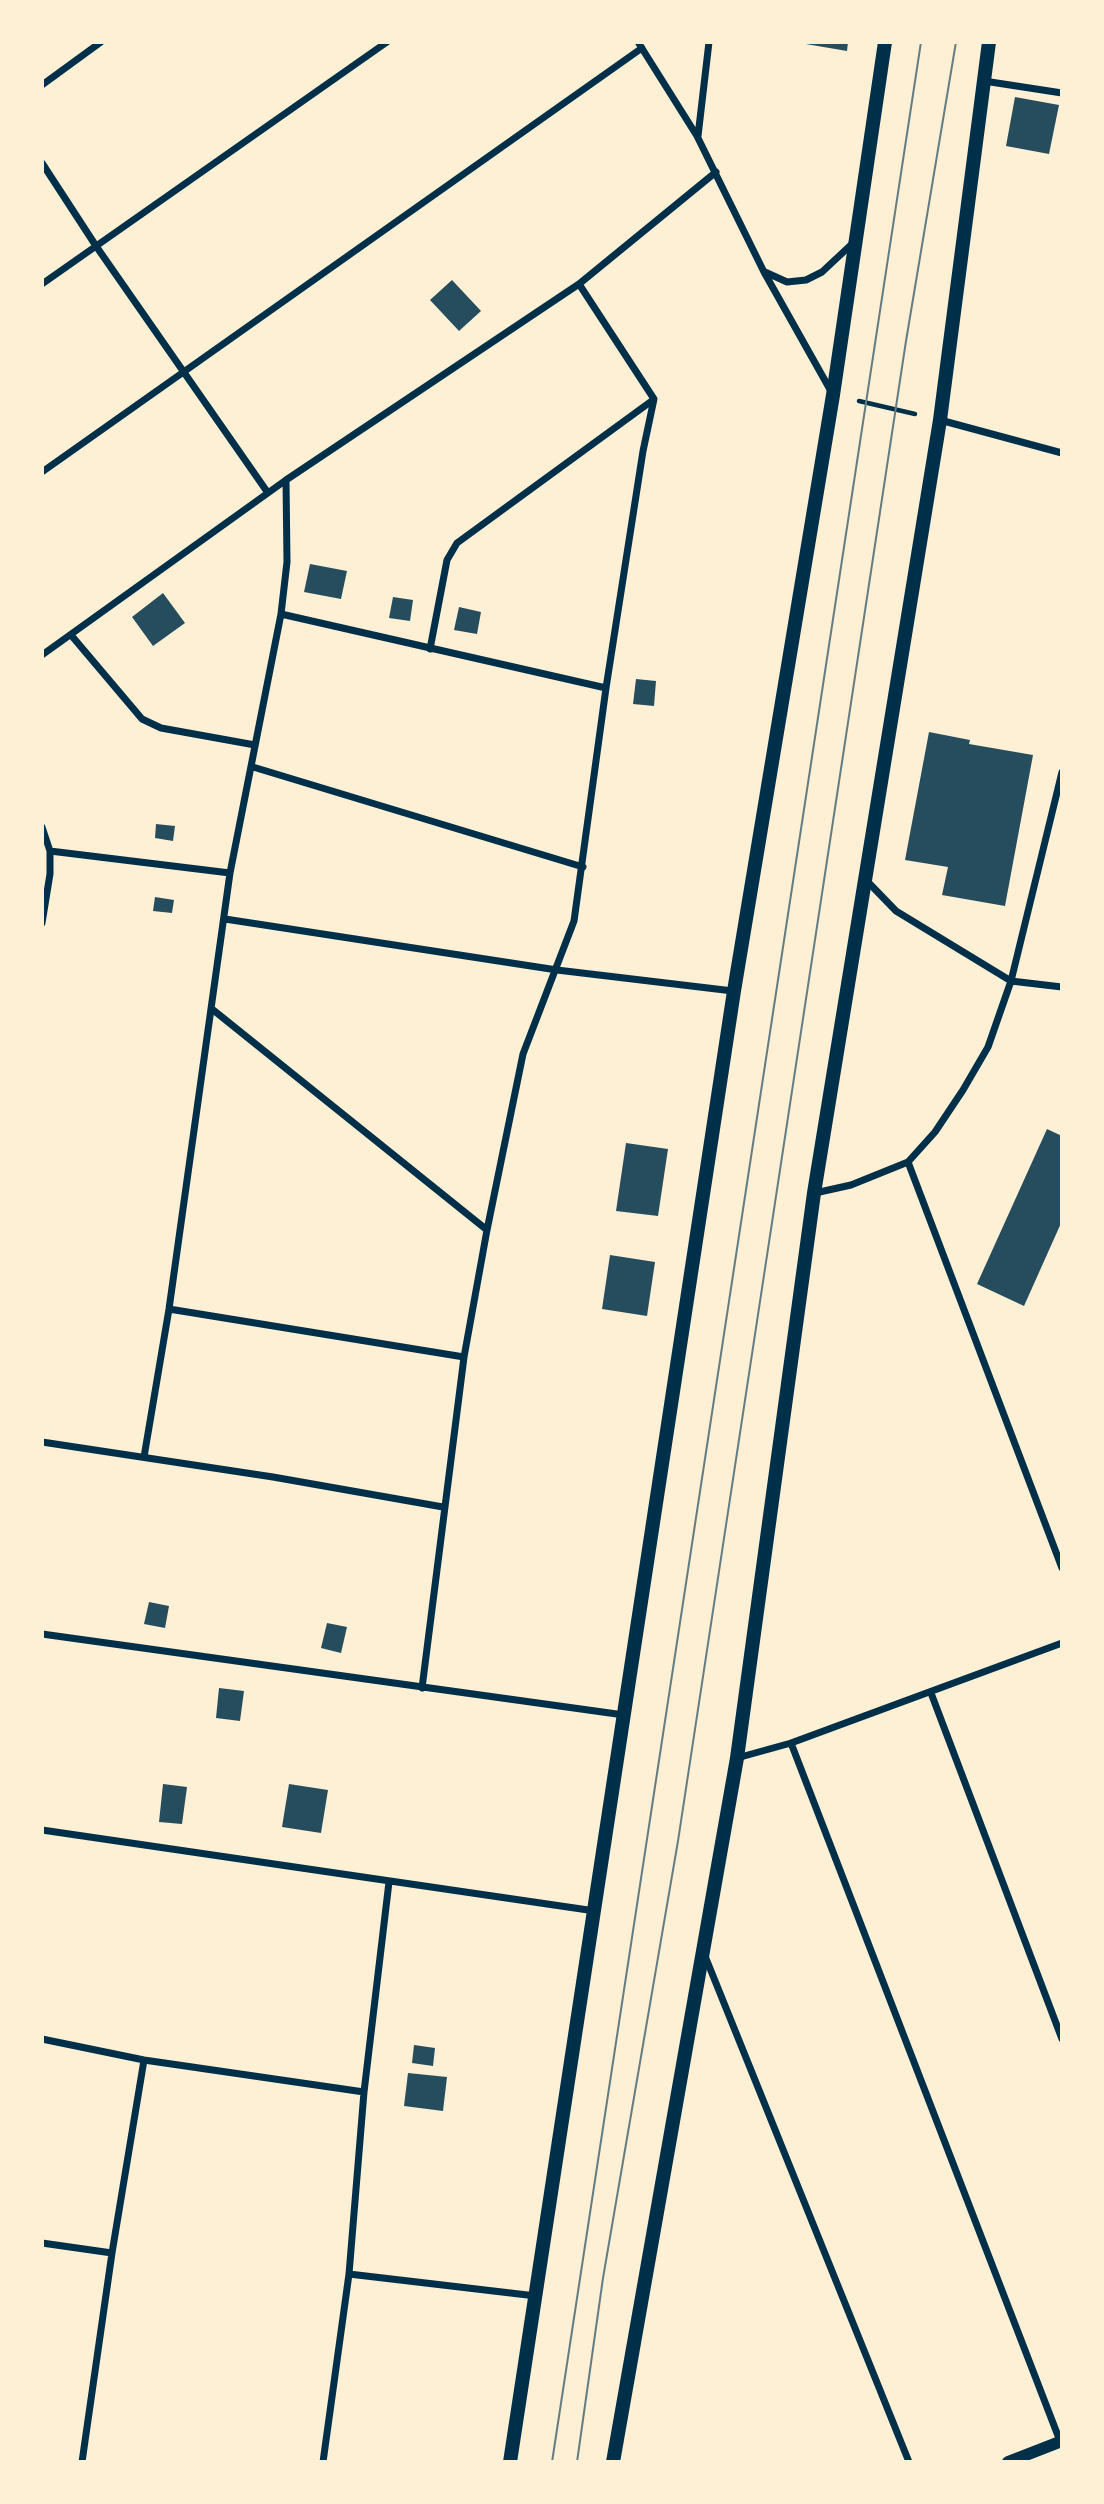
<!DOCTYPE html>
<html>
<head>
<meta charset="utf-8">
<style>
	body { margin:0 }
	#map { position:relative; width:1104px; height:2504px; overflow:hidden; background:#fdf0d5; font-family:"Alegreya Sans",sans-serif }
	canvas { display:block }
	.frame { position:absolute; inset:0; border:44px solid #fdf0d5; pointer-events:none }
</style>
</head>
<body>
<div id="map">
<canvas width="1104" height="2504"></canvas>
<div class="frame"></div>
</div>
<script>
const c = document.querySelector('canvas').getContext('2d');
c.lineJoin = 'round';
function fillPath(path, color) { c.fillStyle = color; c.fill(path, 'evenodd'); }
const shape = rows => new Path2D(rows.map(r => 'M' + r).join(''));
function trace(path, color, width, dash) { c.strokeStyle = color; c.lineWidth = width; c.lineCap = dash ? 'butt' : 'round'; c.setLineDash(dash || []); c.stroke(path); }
fillPath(shape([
	[794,42,848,42,847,51],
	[1015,97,1059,105,1049,154,1006,146],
	[452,280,481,311,459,331,430,300],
	[310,564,347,571,341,599,304,592],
	[163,593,185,623,153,646,132,617],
	[393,597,413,600,410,621,389,618],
	[459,607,481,612,477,634,454,630],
	[636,679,656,681,654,706,633,704],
	[929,732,970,740,969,744,1033,755,1005,906,942,895,948,867,905,860],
	[156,824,175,826,173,841,155,838],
	[155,897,174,900,172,913,153,911],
	[1047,1129,1062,1136,1062,1221,1024,1306,977,1284],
	[626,1143,668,1149,658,1216,616,1211],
	[610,1255,655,1262,647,1316,602,1309],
	[149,1602,169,1606,165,1628,144,1624],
	[327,1623,347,1627,341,1653,321,1648],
	[219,1688,244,1691,240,1721,216,1718],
	[163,1784,187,1787,182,1824,159,1822],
	[289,1784,328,1790,321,1833,282,1827],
	[414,2045,435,2048,433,2066,412,2063],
	[408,2073,447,2077,443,2111,404,2106]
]), '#264d5e');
trace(shape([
	[859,401,915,414]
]), '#003049', 4.5);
trace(shape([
	[638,42,697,136,764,272,832,393],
	[984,81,1062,93],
	[42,85,101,42],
	[698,136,709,42],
	[42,163,96,246,268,493],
	[765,272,787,282,806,280,822,272,853,243],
	[42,284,387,42],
	[940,420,1062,453],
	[42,472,642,48],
	[281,614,606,688],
	[71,635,142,719,161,728,255,745],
	[430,649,447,560,457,543,653,400],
	[42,655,286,480,579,284,716,172],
	[253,767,583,867],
	[42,827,50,851,50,874,42,923],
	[50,851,230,873],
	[867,881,896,911,1011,981,1062,987],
	[225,919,557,970,733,991],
	[212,1009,487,1230],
	[908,1162,1062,1568],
	[815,1193,851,1185,908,1162,935,1132,963,1090,988,1047,1011,981,1062,772],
	[169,1309,464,1357],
	[42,1442,273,1477,443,1507],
	[144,1457,169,1309,230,873,281,614,287,562,286,480],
	[42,1634,624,1715],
	[422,1688,464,1357,487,1230,523,1054,574,921,606,688,643,451,654,399,579,284],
	[931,1693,1062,2039],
	[791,1743,1060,2441],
	[737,1758,791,1743,1062,1643],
	[42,1830,595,1911],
	[705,1956,909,2462],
	[42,2039,144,2060,364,2092],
	[42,2243,112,2253],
	[349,2274,536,2296],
	[82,2462,112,2253,144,2060],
	[323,2462,349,2274,364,2092,389,1882]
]), '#003049', 7);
trace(shape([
	[1008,2462,1062,2441]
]), '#003049', 12);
trace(shape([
	[510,2462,734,991,833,395,885,42],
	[613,2462,737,1758,814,1193,940,420,989,42]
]), '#003049', 14);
trace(shape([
	[552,2462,921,42],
	[577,2462,603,2278,678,1841,906,341,956,42]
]), '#657d81', 2);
</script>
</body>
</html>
